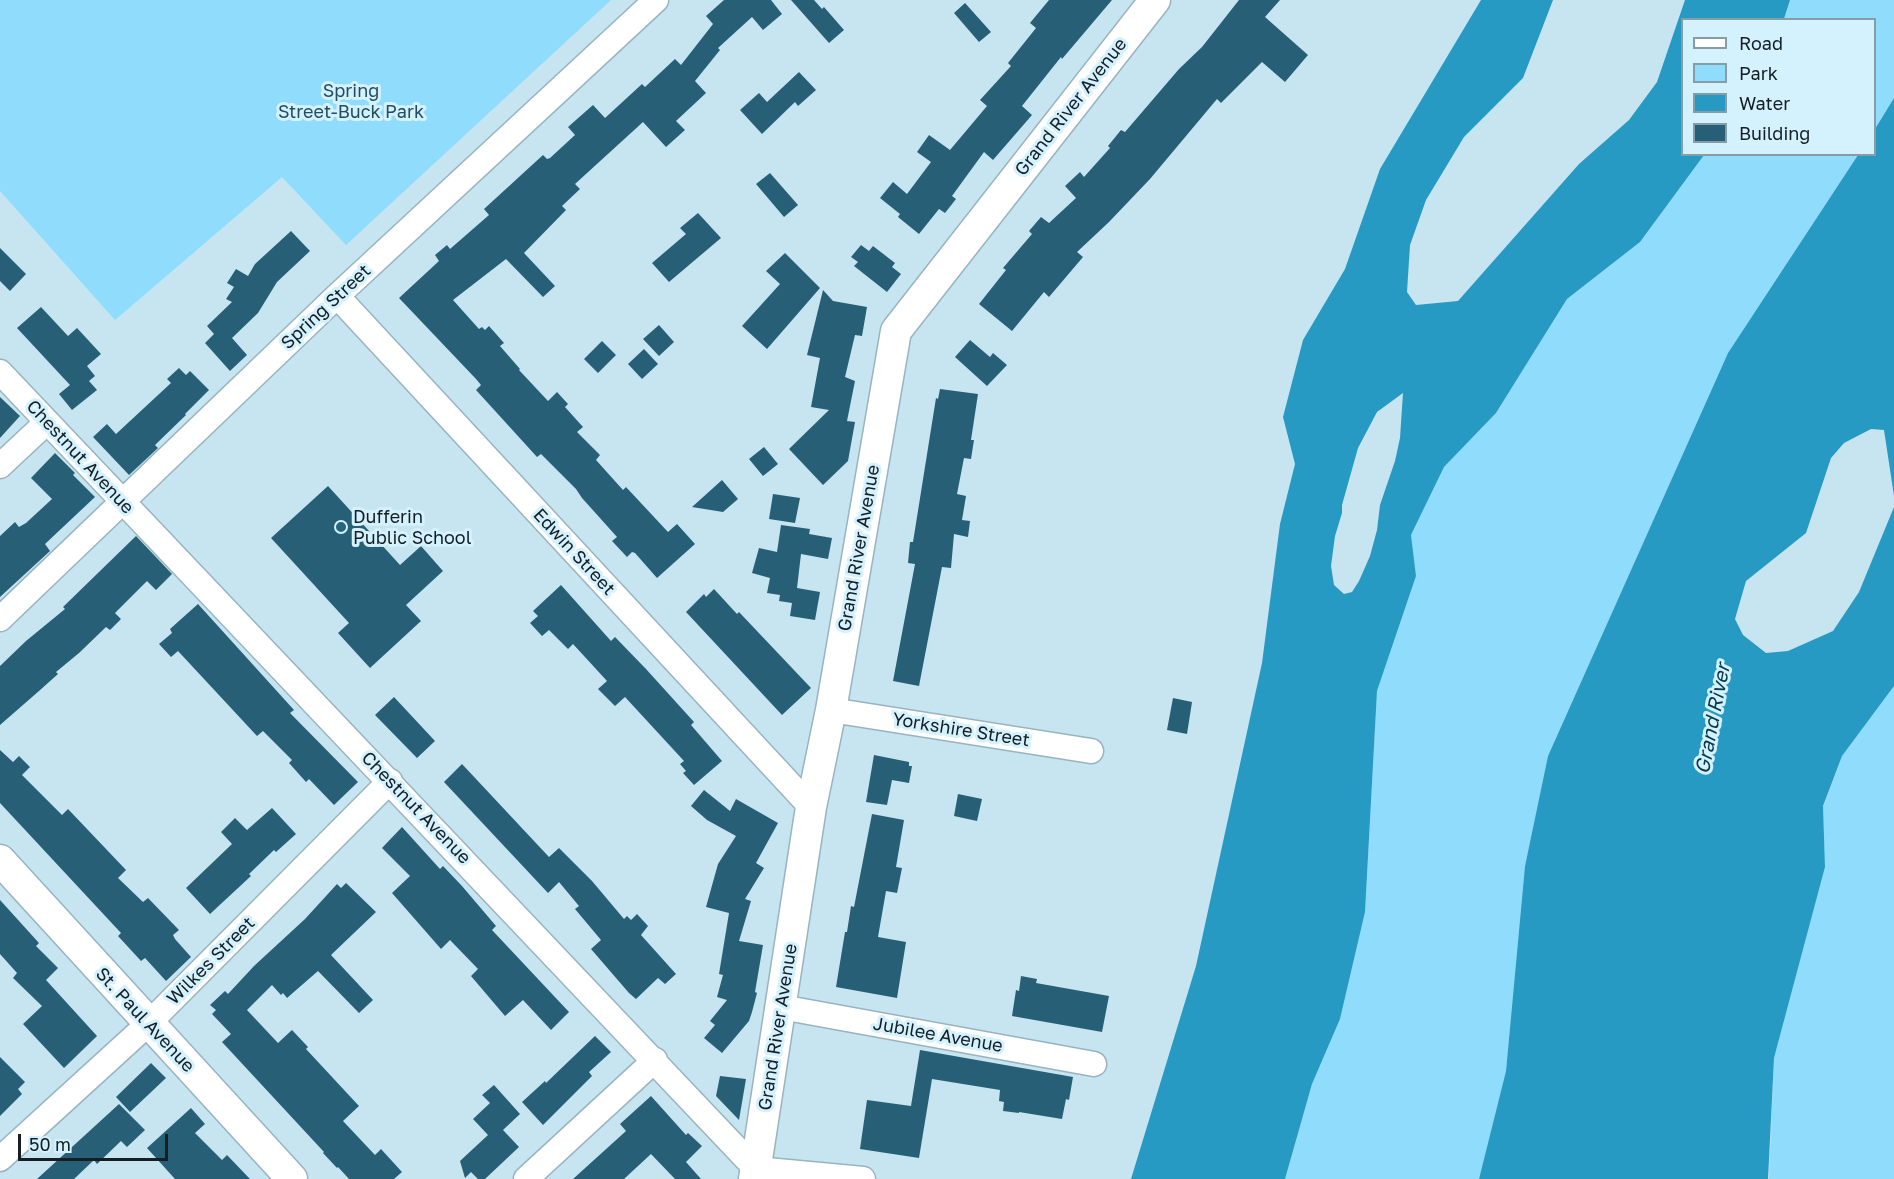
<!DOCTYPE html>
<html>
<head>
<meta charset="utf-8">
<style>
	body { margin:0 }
	#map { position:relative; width:1894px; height:1179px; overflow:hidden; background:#c7e4f1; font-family:"Golos Text",sans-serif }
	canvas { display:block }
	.legend { position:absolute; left:1681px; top:18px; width:195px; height:138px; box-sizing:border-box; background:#d4f1fe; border:2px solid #879da6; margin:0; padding:8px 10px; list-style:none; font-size:18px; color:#141e23 }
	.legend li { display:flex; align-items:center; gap:12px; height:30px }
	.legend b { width:30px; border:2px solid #879da6 }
	.scale { position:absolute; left:18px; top:1134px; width:150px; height:27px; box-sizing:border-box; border:3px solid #141e23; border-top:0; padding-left:8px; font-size:18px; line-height:21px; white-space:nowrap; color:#141e23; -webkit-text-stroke:4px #d4f1fe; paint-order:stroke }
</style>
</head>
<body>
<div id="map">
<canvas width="1894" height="1179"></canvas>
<ul class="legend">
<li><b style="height:8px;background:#fff"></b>Road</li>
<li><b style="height:16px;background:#8fdcfd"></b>Park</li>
<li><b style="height:16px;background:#269ac3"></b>Water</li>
<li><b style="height:16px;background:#276076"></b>Building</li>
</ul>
<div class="scale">50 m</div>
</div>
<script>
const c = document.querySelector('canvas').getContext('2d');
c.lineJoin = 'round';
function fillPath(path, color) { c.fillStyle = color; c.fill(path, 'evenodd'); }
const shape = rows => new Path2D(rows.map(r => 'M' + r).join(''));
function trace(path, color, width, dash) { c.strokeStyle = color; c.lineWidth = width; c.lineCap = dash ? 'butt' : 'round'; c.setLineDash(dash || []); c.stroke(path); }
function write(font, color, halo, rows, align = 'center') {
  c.font = font + ' "Golos Text",sans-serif'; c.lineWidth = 6; c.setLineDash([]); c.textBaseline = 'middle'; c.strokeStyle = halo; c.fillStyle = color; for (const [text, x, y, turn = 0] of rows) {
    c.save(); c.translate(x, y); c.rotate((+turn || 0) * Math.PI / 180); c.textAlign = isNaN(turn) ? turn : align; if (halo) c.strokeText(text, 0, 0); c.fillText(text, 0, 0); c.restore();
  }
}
fillPath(shape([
	[0,0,611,0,346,245,282,177,115,320,0,191],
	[1790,0,1894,0,1894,98,1875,129,1874,20,1784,20],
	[1704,155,1858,155,1728,353,1548,756,1525,866,1506,1071,1479,1179,1285,1179,1312,1084,1340,1019,1365,912,1377,691,1416,576,1411,535,1444,467,1496,413,1567,299,1640,242],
	[1894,686,1894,1179,1769,1179,1774,1058,1825,867,1823,807,1842,756]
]), '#8fdcfd');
fillPath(shape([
	[1481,0,1553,0,1523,78,1464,137,1426,200,1410,245,1407,292,1416,305,1458,301,1579,164,1629,120,1657,82,1685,0,1790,0,1784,19,1682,20,1682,154,1704,155,1640,242,1567,299,1496,413,1444,467,1411,535,1416,576,1377,691,1365,912,1340,1019,1312,1084,1285,1179,1131,1179,1196,966,1262,663,1280,524,1295,464,1283,417,1303,340,1345,269,1380,169],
	[1403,393,1400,438,1395,461,1380,505,1377,530,1370,556,1359,581,1352,592,1344,594,1334,585,1331,566,1335,536,1342,513,1342,505,1358,448,1377,412],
	[1894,98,1894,496,1884,430,1871,429,1844,443,1831,458,1806,533,1746,581,1735,619,1743,635,1766,653,1788,651,1833,631,1859,592,1894,507,1894,686,1842,756,1823,806,1825,867,1774,1058,1768,1179,1479,1179,1506,1071,1525,866,1548,756,1728,353,1858,155,1874,154,1875,129]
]), '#269ac3');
fillPath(shape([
	[724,0,771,0,782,14,763,30,752,17,718,48,720,50,695,81,706,93,676,121,685,130,666,147,643,122,575,184,580,189,562,206,566,210,524,253,555,286,543,297,506,259,453,300,479,329,482,327,485,330,489,326,504,343,500,346,520,369,519,370,548,401,557,392,568,404,565,407,583,427,577,432,600,455,596,460,623,490,626,487,668,532,677,524,695,544,657,578,635,553,632,552,627,557,612,541,617,537,582,498,576,489,541,454,537,457,517,435,476,390,481,385,476,379,399,298,439,261,435,255,447,245,450,249,489,215,484,209,543,155,547,159,550,158,575,135,568,127,593,105,605,118,642,84,645,87,675,59,681,65,713,24,706,16],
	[791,0,814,0,822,9,824,7,844,30,829,43],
	[1049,0,1112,0,1062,59,1061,57,1022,106,1032,115,993,160,984,152,952,196,956,199,945,213,939,209,919,234,898,217,900,214,880,198,893,182,907,194,931,162,917,152,929,135,950,150,987,106,980,100,1011,66,1008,63,1036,28,1030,23],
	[1239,0,1280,0,1265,17,1308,55,1285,82,1262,62,1221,103,1217,99,1150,179,1109,222,1077,252,1083,257,1049,297,1044,292,1012,331,979,304,1006,270,1003,268,1032,234,1029,231,1041,217,1049,223,1076,198,1065,186,1080,172,1084,177,1110,148,1108,146,1121,130,1125,132,1179,69,1202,47],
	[965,3,991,32,979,42,954,13],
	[799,72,816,90,798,106,795,102,762,134,740,110,759,93,767,102],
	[770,173,798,205,784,217,756,184],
	[698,213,721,238,669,282,652,263,686,234,680,228],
	[291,231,310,251,277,282,258,313,232,338,247,355,230,371,205,343,214,334,207,326,232,302,226,299,234,287,227,283,236,269,248,276,255,264],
	[861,245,869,251,873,246,895,263,892,267,901,274,887,292,854,266,858,262,851,257],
	[0,248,26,274,10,291,0,281],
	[785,253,820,288,767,349,742,326,780,284,766,271],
	[823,290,833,301,867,307,862,336,855,335,845,377,855,381,847,421,855,422,848,461,823,485,789,449,829,410,811,407,820,358,807,355],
	[41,307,68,336,77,328,101,354,87,366,95,376,89,381,97,390,72,410,59,394,70,385,17,328],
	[659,325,674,342,659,356,643,339],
	[970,340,990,357,993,353,1007,365,987,386,955,357],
	[602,341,616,355,598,373,584,359],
	[644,349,658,364,642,379,628,364],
	[179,368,186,375,190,371,209,390,185,414,186,415,155,445,158,448,129,475,93,437,107,424,116,434,171,383,167,379],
	[940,389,978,394,971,440,974,440,971,459,964,458,957,494,966,496,962,520,970,521,968,537,954,534,951,568,942,567,919,686,893,681,915,564,908,563,910,542,913,542,936,398,938,399],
	[0,397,20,416,0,438],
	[764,447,778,464,763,476,749,459],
	[55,453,75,473,73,475,95,497,45,544,50,551,0,597,0,536,15,522,19,527,26,523,52,499,31,478],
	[722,480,738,499,723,512,692,507],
	[328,486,400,565,421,546,443,571,406,605,421,621,370,668,338,633,349,623,271,538],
	[773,494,800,498,795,523,769,519],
	[781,525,810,529,809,534,832,538,828,559,801,554,797,588,820,592,815,620,790,616,792,603,779,601,780,595,767,593,770,578,752,573,759,548,777,552],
	[136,536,172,574,156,590,147,581,115,613,121,619,110,630,106,627,79,653,56,672,58,674,39,691,0,725,0,666,26,641,65,609,63,607],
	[561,585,611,641,615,637,646,669,694,722,691,725,722,761,694,785,683,773,686,771,680,764,684,761,625,697,615,706,598,689,607,681,573,644,568,649,549,630,542,636,530,623,538,616,533,611],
	[714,589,737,614,739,612,811,688,782,715,686,612,704,594,706,597],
	[198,604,294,710,290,713,358,782,334,805,309,779,306,782,289,763,292,760,263,731,257,736,178,651,171,657,159,644,172,633,170,629],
	[394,697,435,741,417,758,375,715],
	[1173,698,1192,702,1187,734,1167,730],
	[0,750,13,762,19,756,30,767,22,775,62,815,68,809,126,870,118,878,143,902,148,898,179,930,173,935,175,939,191,957,166,981,145,958,141,961,118,936,121,933,0,803],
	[874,755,909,762,909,766,912,766,909,783,892,780,887,805,866,802],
	[462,764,549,857,559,848,592,881,624,919,627,916,631,920,637,914,648,926,641,935,676,974,665,984,658,978,636,999,629,993,591,949,601,940,575,909,579,906,559,882,548,893,444,782],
	[704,790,730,811,736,799,778,823,756,863,764,868,745,899,751,901,739,941,763,945,755,992,757,993,752,1012,749,1021,722,1053,704,1038,715,1025,710,1021,727,1000,717,997,723,975,719,974,729,913,706,907,718,864,736,836,707,820,691,806],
	[958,794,982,799,977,821,954,816],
	[272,808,296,834,276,852,274,850,249,874,251,876,210,914,186,888,232,844,221,832,235,818,247,830],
	[872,814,904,820,896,867,902,868,897,893,886,891,878,937,906,942,897,998,836,987,845,932,847,932,851,906,854,907],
	[402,827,440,869,443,866,462,886,496,926,492,930,569,1012,551,1030,523,1000,505,1016,471,976,478,969,450,940,441,949,392,893,410,876,382,848],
	[346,883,376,912,331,955,373,1000,359,1013,318,971,287,998,283,993,281,995,272,985,247,1010,278,1043,292,1030,308,1047,306,1049,359,1106,343,1121,375,1155,381,1149,402,1172,394,1179,349,1179,338,1167,337,1168,323,1153,324,1152,222,1042,231,1034,212,1014,216,1010,210,1005,225,991,228,994,254,966,305,919,337,884,341,888],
	[0,900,39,943,36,946,58,968,46,980,97,1036,64,1068,23,1024,42,1006,13,978,17,973,0,954],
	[1021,976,1037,979,1036,983,1109,996,1102,1032,1012,1016,1016,990,1019,991],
	[595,1036,611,1052,589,1072,592,1076,543,1125,522,1102,545,1081,546,1083],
	[920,1050,1073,1077,1069,1100,1066,1099,1062,1119,1019,1112,1019,1113,1003,1111,1004,1102,999,1101,1000,1090,932,1079,919,1158,860,1149,867,1100,911,1106],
	[0,1057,25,1082,18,1089,22,1094,0,1116],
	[151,1063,166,1078,130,1112,116,1097],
	[720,1076,746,1079,739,1120,716,1096],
	[494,1085,520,1114,503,1130,519,1147,485,1179,478,1179,471,1172,465,1178,460,1161,488,1135,473,1119,490,1103,482,1095],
	[651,1096,686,1135,688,1133,702,1146,686,1162,701,1179,675,1179,651,1154,624,1179,573,1179,626,1131,620,1124],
	[119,1104,145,1130,127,1147,121,1141,97,1164,94,1160,74,1179,37,1179],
	[191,1108,205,1124,195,1133,222,1160,227,1155,250,1179,175,1179,147,1148]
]), '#276076');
const minor = shape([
	[337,296,811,807],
	[0,372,756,1169,863,1179],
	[0,466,47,422],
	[0,619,337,296,656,0],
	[831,710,1091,751],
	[781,1007,1094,1064],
	[0,1159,148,1024,390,781],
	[526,1179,655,1060]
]);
const tertiary = shape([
	[0,860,292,1179],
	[754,1179,811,807,831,710,896,331,1155,0]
]);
trace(minor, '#98b4c0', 27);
trace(tertiary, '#98b4c0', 33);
trace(minor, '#fff', 24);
trace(tertiary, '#fff', 30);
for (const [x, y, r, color] of [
	[341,527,6,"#28647c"]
]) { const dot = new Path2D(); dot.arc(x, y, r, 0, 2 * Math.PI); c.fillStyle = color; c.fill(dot); trace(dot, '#d4f1fe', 2); }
write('18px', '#214e61', '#d4f1fe', [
	["Spring",351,91],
	["Street-Buck Park",351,112]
]);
write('18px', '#141e23', '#d4f1fe', [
	["Grand River Avenue",1071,107,-52],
	["Spring Street",326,307,-43],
	["Chestnut Avenue",80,457,47],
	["Grand River Avenue",859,548,-80],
	["Edwin Street",574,552,47],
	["Yorkshire Street",961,730,9],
	["Chestnut Avenue",416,808,46],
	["Wilkes Street",211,961,-45],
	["St. Paul Avenue",145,1020,47],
	["Grand River Avenue",778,1027,-81],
	["Jubilee Avenue",938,1035,10]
]);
write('18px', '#141e23', '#d4f1fe', [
	["Dufferin",353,517],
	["Public School",353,538]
], 'left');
write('italic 20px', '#08394b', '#d4f1fe', [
	["Grand River",1713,719,-79]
]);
</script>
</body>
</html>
